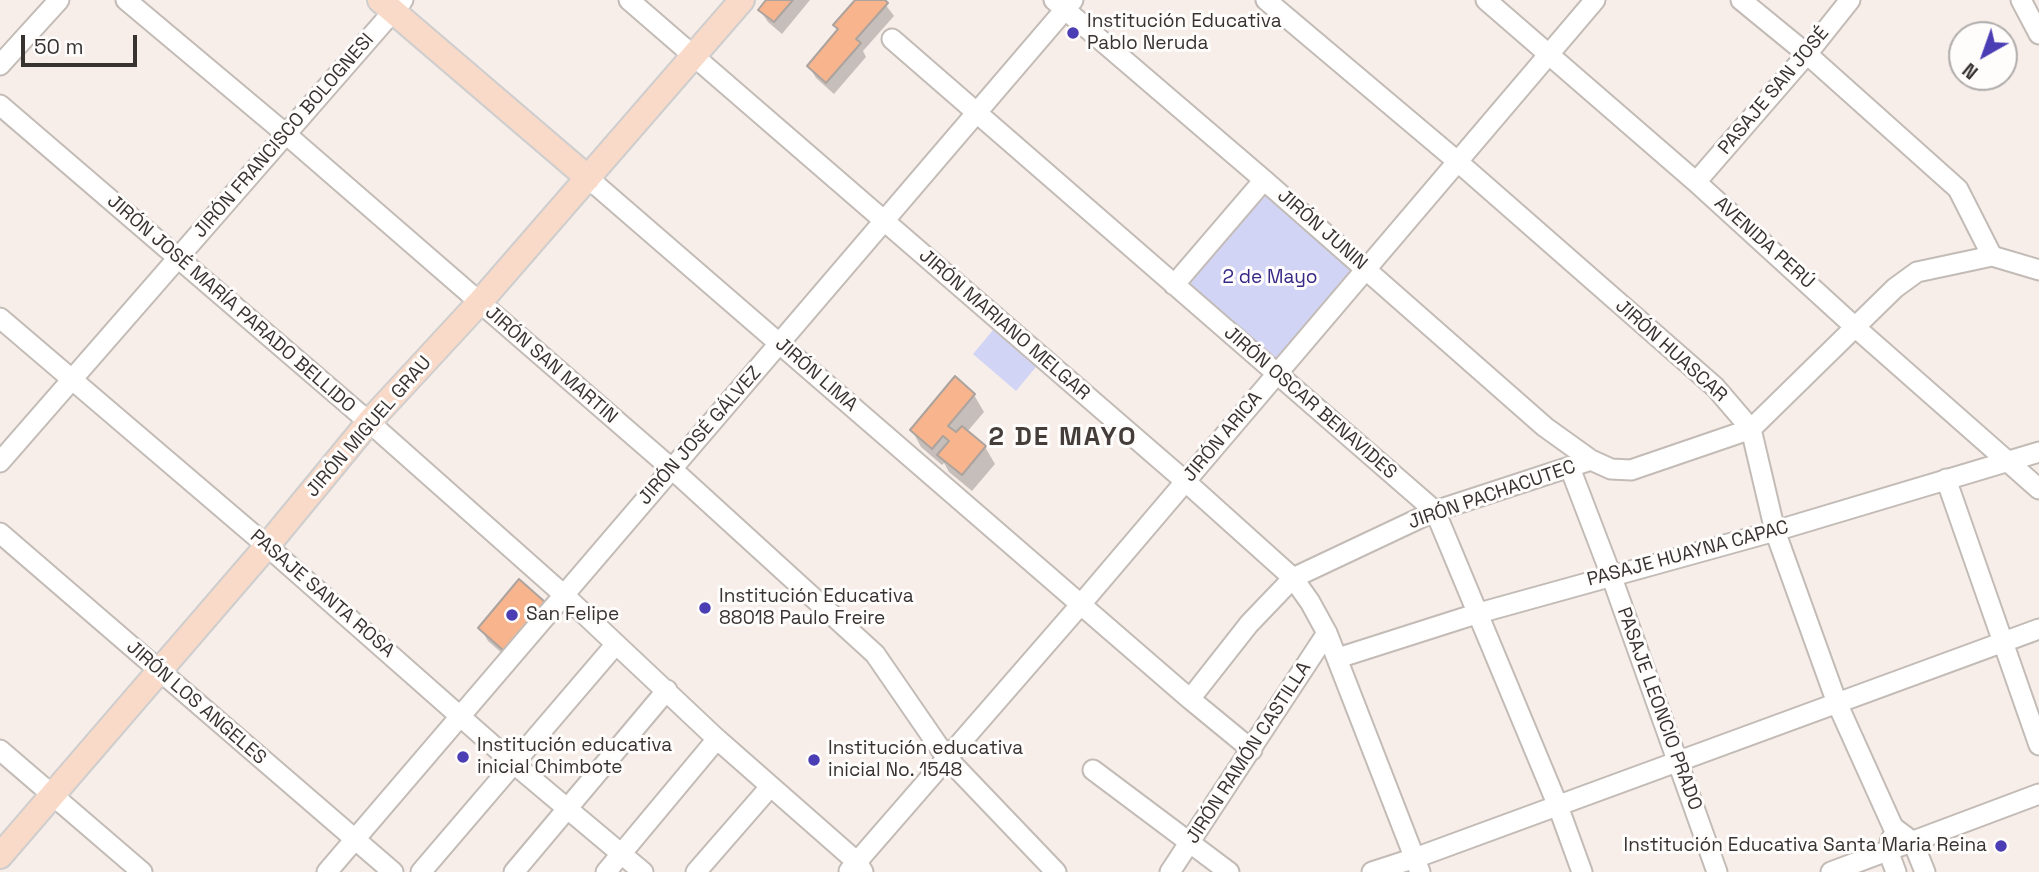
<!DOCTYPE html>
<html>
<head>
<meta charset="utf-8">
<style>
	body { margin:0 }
	#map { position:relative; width:2039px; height:872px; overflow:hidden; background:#f7eee9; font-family:"Space Grotesk",sans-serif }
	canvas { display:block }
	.north { position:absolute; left:1948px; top:21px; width:70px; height:70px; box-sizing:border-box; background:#fffdfc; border:2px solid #afacab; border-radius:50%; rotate:220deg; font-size:19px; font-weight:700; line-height:28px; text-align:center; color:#363331 }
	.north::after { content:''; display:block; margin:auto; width:24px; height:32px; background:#4b3db4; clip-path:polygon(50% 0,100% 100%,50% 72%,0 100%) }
	.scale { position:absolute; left:21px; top:35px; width:116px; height:32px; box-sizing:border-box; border:4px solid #363331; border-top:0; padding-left:9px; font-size:21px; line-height:24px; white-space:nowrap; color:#363331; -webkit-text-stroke:5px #fffdfc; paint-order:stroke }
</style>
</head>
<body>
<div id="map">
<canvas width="2039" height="872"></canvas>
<div class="north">N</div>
<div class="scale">50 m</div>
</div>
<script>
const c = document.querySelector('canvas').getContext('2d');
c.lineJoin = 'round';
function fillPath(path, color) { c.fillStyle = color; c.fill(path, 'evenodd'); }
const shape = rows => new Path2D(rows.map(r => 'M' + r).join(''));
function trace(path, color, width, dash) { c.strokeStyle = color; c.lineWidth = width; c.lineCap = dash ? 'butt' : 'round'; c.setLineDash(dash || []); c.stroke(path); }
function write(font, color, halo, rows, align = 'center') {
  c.font = font + ' "Space Grotesk",sans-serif'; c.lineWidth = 6; c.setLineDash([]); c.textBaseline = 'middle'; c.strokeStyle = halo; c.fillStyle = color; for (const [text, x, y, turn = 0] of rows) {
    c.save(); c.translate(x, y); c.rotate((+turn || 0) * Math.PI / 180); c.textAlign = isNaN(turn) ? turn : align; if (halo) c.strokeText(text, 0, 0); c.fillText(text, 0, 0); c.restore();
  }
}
fillPath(shape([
	[1265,185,1363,269,1276,370,1177,284],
	[993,330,1036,367,1016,391,973,354]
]), '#d1d4f4');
fillPath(shape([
	[768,0,810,0,782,34,768,22,760,10],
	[857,0,882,0,894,16,863,51,866,57,834,94,816,78,809,66,839,31,835,25],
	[974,395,984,412,967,432,985,447,995,464,972,491,949,472,944,463,942,465,921,447,912,430],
	[544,603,551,615,512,662,488,641,480,628]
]), '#0003');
const building = shape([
	[766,0,793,0,774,22,758,10,766,0],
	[855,0,885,0,888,3,856,39,861,43,826,83,807,66,838,29,833,25,855,0],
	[955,376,975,394,948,426,956,432,962,426,986,446,962,475,937,455,949,441,943,436,932,449,910,430,955,376],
	[519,579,545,602,504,651,478,628,519,579]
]);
fillPath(building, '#f8b58d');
trace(building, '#aca39e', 2);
const minor = shape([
	[126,0,287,135,672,469,875,654,946,757,1056,872],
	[629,0,1185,481,1293,578,1310,602,1327,633,1420,872],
	[1054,0,1264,180,1545,427,1591,460],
	[1266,0,1457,161,1715,387,1751,429,1775,531,1837,703,1893,827,1913,842,1925,872],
	[1486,0,1696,182,1855,327,2039,489],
	[1741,0,1807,54,1958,189,1992,256],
	[2021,0,2039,34],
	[892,39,1435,511,1558,806,1582,872],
	[0,65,59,0],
	[0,105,369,422,564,595,717,739,857,862,863,872],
	[588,178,1190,699,1252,750],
	[1696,182,1807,54,1850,0],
	[1174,285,1264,180],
	[0,318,267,546,513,763,643,872],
	[0,462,403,0],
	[1570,468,1611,575,1717,872],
	[1946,479,2039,745],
	[0,533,393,872],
	[1338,658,1479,613,1775,531,2039,452],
	[1190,699,1249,624,1293,578,1435,511,1591,460,1611,469,1631,470,1751,429,1895,288,1917,272,1992,256,2039,270],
	[0,750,142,872],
	[1093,770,1229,872],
	[1891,839,1888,851,1896,872],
	[849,871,1082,603,1595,0],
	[327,872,1073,0],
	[421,872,616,644],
	[514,872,667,690],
	[606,872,717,739],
	[696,872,770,787],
	[1170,872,1327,633],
	[1372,872,1415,858,2039,629],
	[1831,872,2039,794]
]);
const major = shape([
	[380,0,588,178],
	[0,856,267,546,369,422,479,303,742,0]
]);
trace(minor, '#c3bbb6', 23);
trace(major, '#cfcece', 28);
trace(minor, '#fff', 19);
trace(major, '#f9dac8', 24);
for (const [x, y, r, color] of [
	[1073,33,7,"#4b3db4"],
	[705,608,7,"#4b3db4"],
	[512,615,7,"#4b3db4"],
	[463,757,7,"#4b3db4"],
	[814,760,7,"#4b3db4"],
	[2001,846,7,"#4b3db4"]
]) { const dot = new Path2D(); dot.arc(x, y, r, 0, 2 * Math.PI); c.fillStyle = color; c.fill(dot); trace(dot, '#fffdfc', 2.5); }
write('19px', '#363331', '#fffdfc', [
	["Institución Educativa",1087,22],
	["Pablo Neruda",1087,44],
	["Institución Educativa",719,597],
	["88018 Paulo Freire",719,619],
	["San Felipe",526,615],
	["Institución educativa",477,746],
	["inicial Chimbote",477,768],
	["Institución educativa",828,749],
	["inicial No. 1548",828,771],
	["Institución Educativa Santa Maria Reina",1987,846,"right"]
], 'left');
write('19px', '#363331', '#fffdfc', [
	["PASAJE SAN JOSÉ",1774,91,-50],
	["JIRÓN FRANCISCO BOLOGNESI",284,136,-49],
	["JIRÓN JUNIN",1322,230,41],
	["AVENIDA PERÚ",1764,243,42],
	["JIRÓN JOSÉ MARÍA PARADO BELLIDO",231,304,41],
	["JIRÓN MARIANO MELGAR",1004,325,41],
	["JIRÓN HUASCAR",1671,351,42],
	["JIRÓN SAN MARTIN",551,365,41],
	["JIRÓN LIMA",816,375,41],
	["JIRÓN OSCAR BENAVIDES",1310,403,41],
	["JIRÓN MIGUEL GRAU",369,427,-49],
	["JIRÓN JOSÉ GÁLVEZ",700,436,-49],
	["JIRÓN ARICA",1223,437,-50],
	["JIRÓN PACHACUTEC",1492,495,-19],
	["PASAJE HUAYNA CAPAC",1688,554,-15],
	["PASAJE SANTA ROSA",322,594,41],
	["JIRÓN LOS ANGELES",196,703,41],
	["PASAJE LEONCIO PRADO",1659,709,70],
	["JIRÓN RAMÓN CASTILLA",1249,753,-57]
]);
write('19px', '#352987', '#fffdfc', [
	["2 de Mayo",1270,278]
]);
c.letterSpacing = '2px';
write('bold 26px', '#443d39', '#fffdfc', [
	["2 DE MAYO",1063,438]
]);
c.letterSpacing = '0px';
</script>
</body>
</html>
